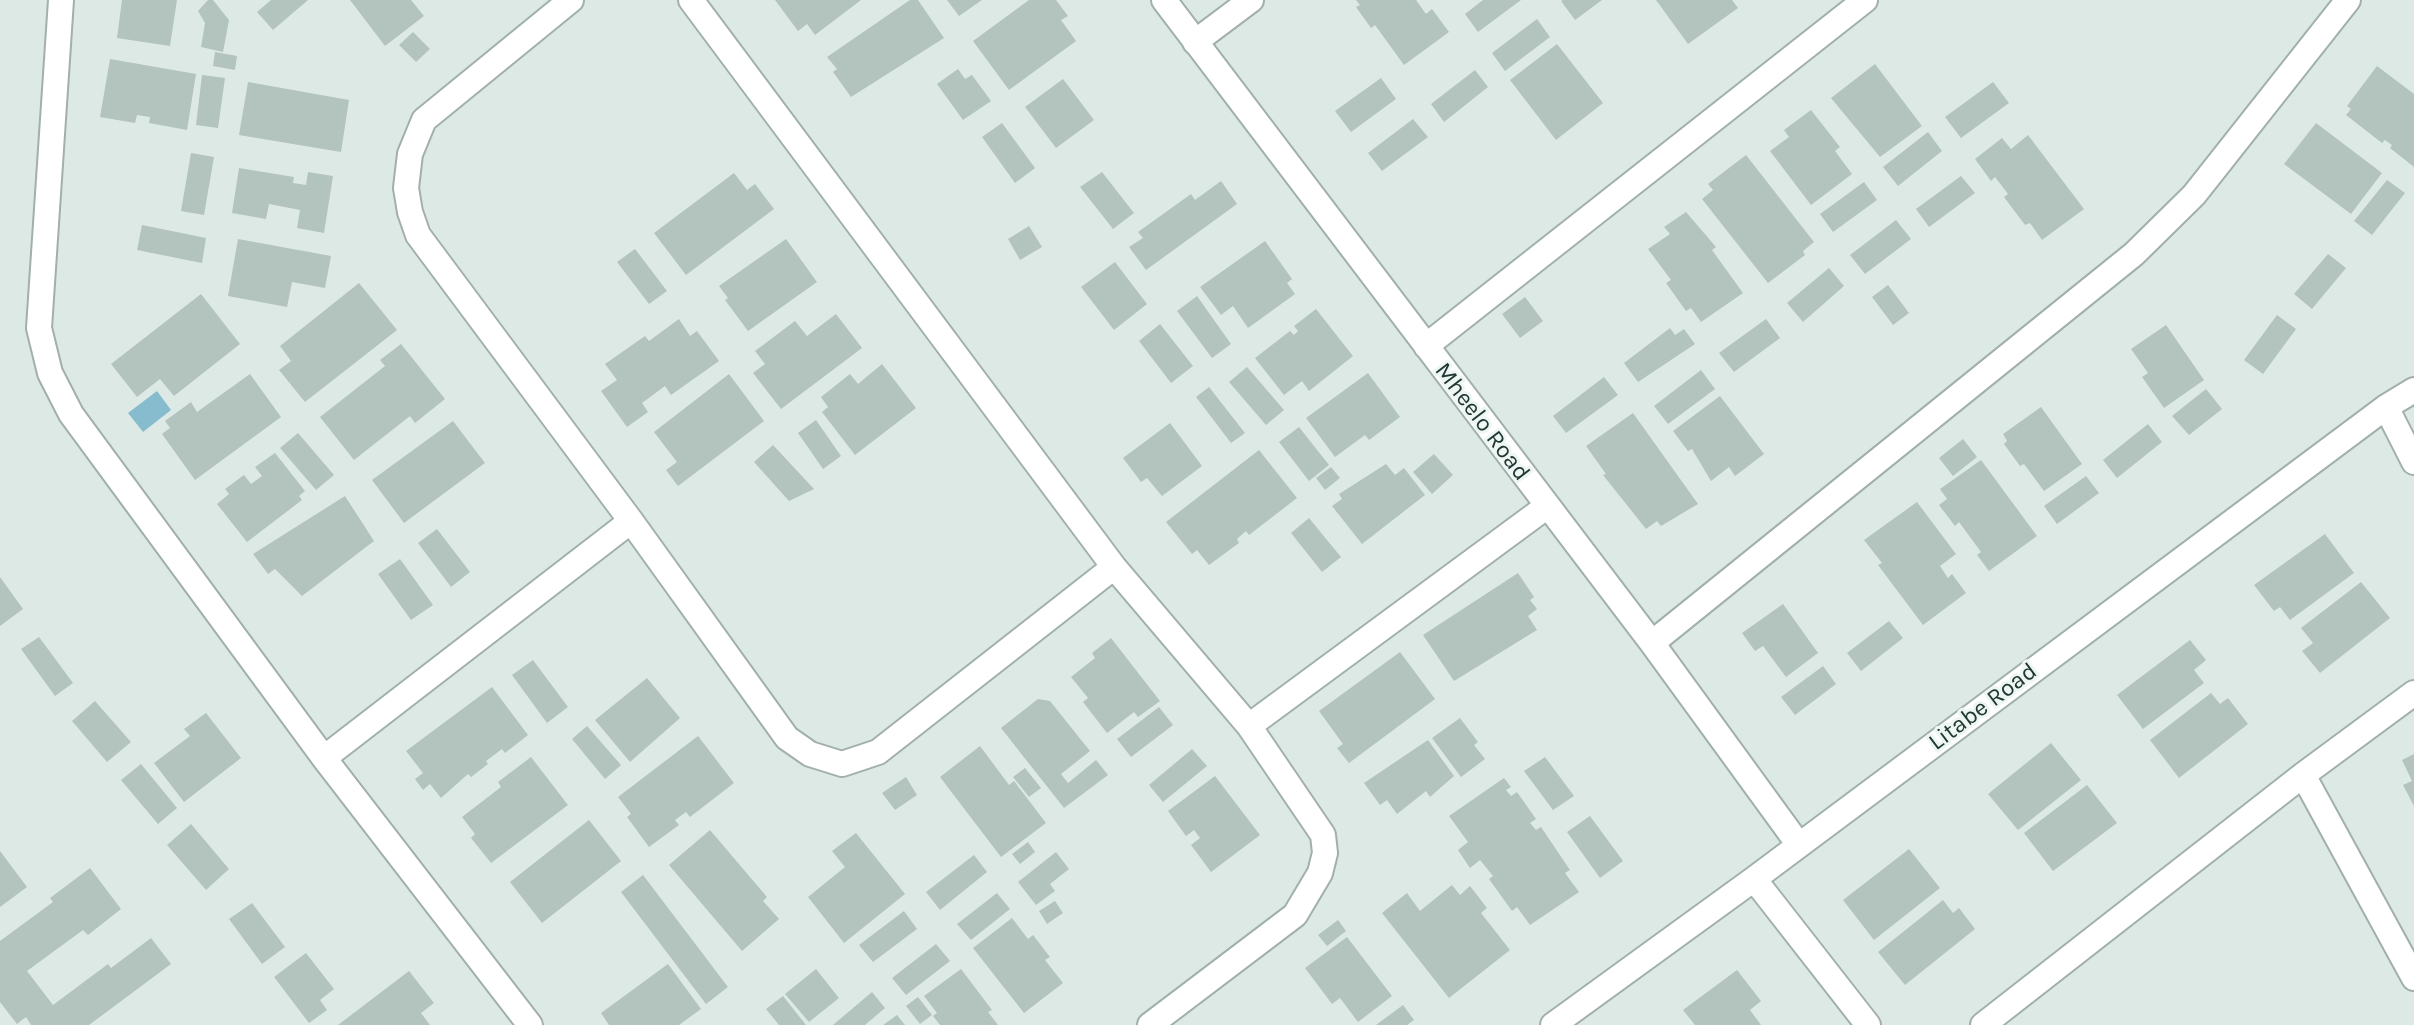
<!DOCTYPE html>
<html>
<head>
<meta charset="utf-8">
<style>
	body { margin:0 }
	canvas { display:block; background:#dde9e5 }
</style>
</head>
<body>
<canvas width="2414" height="1025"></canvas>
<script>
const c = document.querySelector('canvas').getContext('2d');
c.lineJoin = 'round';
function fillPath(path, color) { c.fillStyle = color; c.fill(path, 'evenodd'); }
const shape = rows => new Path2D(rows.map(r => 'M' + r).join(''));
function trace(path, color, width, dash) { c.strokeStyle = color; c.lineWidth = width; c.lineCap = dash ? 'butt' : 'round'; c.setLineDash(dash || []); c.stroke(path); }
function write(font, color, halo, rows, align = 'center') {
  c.font = font + ' Karla,sans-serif'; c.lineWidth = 6; c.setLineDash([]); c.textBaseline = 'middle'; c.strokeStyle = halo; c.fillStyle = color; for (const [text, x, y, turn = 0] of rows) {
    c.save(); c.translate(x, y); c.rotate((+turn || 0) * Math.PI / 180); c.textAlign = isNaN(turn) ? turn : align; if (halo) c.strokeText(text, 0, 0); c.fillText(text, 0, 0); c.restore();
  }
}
fillPath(shape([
	[157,391,171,410,143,432,128,413]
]), '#86bccd');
fillPath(shape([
	[122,0,177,0,170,46,117,38],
	[208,0,213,0,229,20,223,52,201,47,205,23,198,11],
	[271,0,308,0,273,30,257,12],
	[350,0,411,0,424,16,385,46],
	[775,0,861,0,815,35,807,24,798,31],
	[910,0,918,0,944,38,851,97,833,72,837,69,827,57],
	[947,0,982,0,959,16],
	[1029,0,1056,0,1068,16,1061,20,1076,41,1009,90,973,41],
	[1356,0,1416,0,1426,14,1432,9,1449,32,1404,65,1375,25,1371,28,1356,7,1360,5],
	[1483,0,1521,0,1478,32,1465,14],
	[1602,0,1575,20,1561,1,1563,0],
	[1656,0,1732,0,1738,8,1688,44],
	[1537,19,1550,37,1505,71,1492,53],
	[413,32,430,49,416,62,399,45],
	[1557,44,1603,103,1556,140,1510,80],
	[215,52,237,56,235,70,213,66],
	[110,59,196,74,187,130,149,123,150,117,137,115,135,123,100,117],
	[1875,64,1922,126,1880,157,1831,98],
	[2377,66,2414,94,2414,167,2390,148,2392,145,2385,140,2382,143,2346,115,2351,109,2347,106],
	[958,69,965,79,972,75,991,101,963,120,937,84],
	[1475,70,1488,87,1444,122,1431,104],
	[202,75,225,78,218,128,196,125],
	[1381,78,1396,99,1351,132,1335,111],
	[1063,79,1094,120,1056,148,1025,107],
	[248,82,349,100,341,152,239,135],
	[1993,82,2009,103,1961,138,1945,117],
	[1811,110,1840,147,1835,151,1852,174,1811,205,1770,151,1789,137,1784,130],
	[1413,119,1428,137,1382,171,1368,153],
	[1002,123,1035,168,1015,183,982,137],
	[2316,123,2382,173,2351,214,2284,164],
	[1928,132,1942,151,1898,186,1883,167],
	[2028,135,2084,209,2042,240,2030,223,2025,225,2004,197,2008,194,1995,177,1991,181,1975,159,2002,138,2011,149],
	[191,153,214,157,204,215,181,211],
	[1746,155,1814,242,1803,251,1805,255,1768,283,1702,199,1713,190,1708,184],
	[239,168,294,177,293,183,306,185,308,172,333,176,324,233,297,228,300,210,269,204,266,219,232,213],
	[1102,172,1134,213,1113,229,1080,187],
	[734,173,747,190,755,184,774,209,686,275,654,233],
	[1961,176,1975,193,1929,227,1916,209],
	[2387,180,2405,193,2372,235,2354,221],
	[1221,181,1237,204,1146,270,1129,247,1143,238,1138,232,1191,194,1195,200],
	[1864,182,1877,200,1833,232,1820,214],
	[1686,212,1716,247,1712,250,1743,293,1701,322,1691,308,1686,311,1666,283,1671,280,1648,249,1670,234,1664,227],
	[1896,220,1911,239,1865,274,1850,255],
	[142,225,206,238,202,263,137,250],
	[1029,226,1042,247,1020,260,1008,239],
	[238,239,331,256,325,288,292,282,287,307,228,296],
	[786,239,817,282,748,331,725,300,728,298,719,286],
	[1265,241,1292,279,1287,283,1295,294,1248,328,1233,306,1221,315,1200,287],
	[635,249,667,291,649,304,617,262],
	[2328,254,2346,268,2312,309,2294,294],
	[1115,262,1147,304,1114,330,1081,287],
	[1829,268,1844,286,1803,322,1787,303],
	[359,283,397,330,305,402,279,370,291,361,280,346],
	[1888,285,1909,313,1893,325,1872,297],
	[201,294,240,344,174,396,160,379,137,397,111,364],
	[1197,296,1231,344,1212,358,1177,311],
	[1525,297,1543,321,1520,338,1502,314],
	[1316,309,1353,356,1309,391,1302,381,1284,395,1255,358,1290,331,1294,335,1298,331,1294,326],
	[836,314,862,348,781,409,753,373,765,364,755,351,795,321,807,336],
	[2277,315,2296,329,2263,374,2244,360],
	[679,319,690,336,697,331,719,361,671,395,665,386,642,403,648,412,627,427,601,391,617,380,605,364,645,336,649,341],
	[1766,319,1780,338,1734,372,1719,353],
	[1160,324,1193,366,1171,383,1139,341],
	[2166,325,2204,380,2164,408,2142,377,2148,373,2131,349],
	[1670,328,1675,335,1684,329,1695,344,1638,382,1624,363],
	[401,344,445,399,415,423,410,416,354,460,320,417,385,366,380,360],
	[882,364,916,408,855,455,822,412,828,407,821,397,850,374,858,384],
	[1247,367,1284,410,1266,425,1229,382],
	[1701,370,1715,389,1668,424,1654,406],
	[1368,373,1400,417,1369,440,1365,435,1335,457,1306,418],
	[250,374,281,417,195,480,162,434,170,428,165,421,191,402,197,412],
	[729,374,764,421,678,486,666,470,677,462,654,432],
	[1604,377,1618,395,1566,433,1553,416],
	[1209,387,1245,433,1231,443,1196,397],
	[2206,389,2222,409,2189,435,2172,416],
	[1720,396,1764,454,1735,476,1729,467,1711,481,1692,449,1688,451,1673,431],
	[2041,407,2082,464,2044,491,2024,464,2020,466,2004,444,2007,441,2003,434],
	[1633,413,1698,504,1661,526,1657,521,1646,529,1603,475,1606,474,1586,446],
	[816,420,841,456,823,469,798,433],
	[453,421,485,463,404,523,372,480],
	[1170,423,1202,466,1162,496,1147,478,1141,482,1123,458],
	[2148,424,2162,442,2117,478,2103,460],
	[1299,427,1329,465,1309,481,1279,442],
	[298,433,334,475,316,490,280,448],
	[1963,439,1977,457,1953,476,1939,458],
	[773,445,814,489,789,501,754,462],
	[1259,450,1297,498,1249,535,1246,531,1237,539,1239,543,1209,565,1197,550,1192,554,1166,522],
	[275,453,305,491,299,496,302,500,247,542,217,504,229,494,225,489,244,475,251,484,262,476,255,467],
	[1434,454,1453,475,1432,494,1413,472],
	[1981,460,2037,536,1989,571,1977,555,1981,552,1959,522,1955,526,1939,505,1947,499,1940,489],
	[1386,464,1395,475,1404,468,1425,495,1362,544,1332,506,1342,499,1339,494],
	[1331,467,1340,478,1325,490,1316,478],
	[2086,476,2099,493,2057,524,2044,506],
	[345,496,374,541,302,596,275,569,268,574,253,554],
	[1917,502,1956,554,1940,566,1948,578,1952,574,1966,593,1923,625,1878,565,1882,563,1864,540],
	[1309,518,1341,557,1322,572,1291,533],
	[437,529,470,572,451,587,418,543],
	[2325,534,2354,573,2290,620,2280,607,2274,611,2254,585],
	[400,559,433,605,411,620,378,574],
	[1518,573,1534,597,1530,600,1537,609,1528,616,1537,630,1454,681,1423,635],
	[0,577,23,609,0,626],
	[2361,582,2390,618,2320,673,2302,651,2313,643,2301,628],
	[1783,604,1818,653,1786,677,1763,646,1755,651,1742,633],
	[1889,621,1903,638,1861,671,1847,653],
	[39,637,73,683,55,696,21,649],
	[1111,638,1160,701,1138,717,1134,712,1107,733,1083,702,1088,698,1071,677,1095,658,1092,653],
	[2190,640,2206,660,2194,670,2204,683,2143,729,2117,695],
	[1400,652,1435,699,1349,763,1337,748,1343,744,1319,711],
	[533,660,568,707,547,723,512,675],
	[1823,666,1836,684,1795,715,1781,697],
	[647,678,680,718,630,762,595,720],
	[492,687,528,735,505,753,502,749,486,761,488,764,471,777,468,774,441,798,430,784,423,790,415,779,423,773,406,751],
	[2211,693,2220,704,2228,698,2248,724,2179,778,2150,740],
	[1038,699,1050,701,1090,751,1061,774,1068,783,1096,760,1108,775,1064,808,1001,728],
	[95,701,131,742,107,762,72,721],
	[1159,707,1173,725,1131,757,1117,739],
	[206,713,241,758,184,802,154,763,190,736,184,729],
	[1460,718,1478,742,1474,745,1485,759,1461,777,1432,738],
	[587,726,621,765,605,779,572,739],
	[698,736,734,783,690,817,686,812,675,820,679,825,649,847,627,817,631,814,618,797],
	[1428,740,1454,776,1430,797,1426,791,1397,814,1387,800,1380,805,1364,783],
	[2051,743,2081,780,2018,830,1988,794],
	[980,746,1009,785,1014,781,1046,823,1001,857,940,777],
	[1192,749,1207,766,1163,802,1149,785],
	[2414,754,2414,806,2403,785,2412,781,2402,760],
	[531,757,568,805,491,863,471,838,475,834,462,817,501,787,498,782],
	[1545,757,1574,796,1553,810,1524,771],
	[141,764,177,808,158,824,121,780],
	[1025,768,1041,788,1029,797,1013,777],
	[1215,776,1260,835,1211,872,1191,845,1200,838,1194,830,1186,836,1168,811],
	[906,777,917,795,895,810,882,793],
	[1504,778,1511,787,1506,790,1511,796,1517,792,1536,819,1530,823,1536,830,1541,827,1570,870,1565,873,1579,892,1530,925,1517,907,1512,911,1489,879,1493,876,1480,860,1470,868,1458,850,1468,842,1449,816],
	[2087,785,2117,823,2053,871,2024,833],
	[1590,816,1623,861,1600,878,1567,832],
	[589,820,621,861,542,923,510,882],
	[191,824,229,869,206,890,167,845],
	[710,830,767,897,763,901,779,919,742,951,669,865],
	[856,833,905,894,844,943,808,897,845,867,832,851],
	[1028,842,1035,852,1020,864,1012,854],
	[1909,849,1940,888,1874,940,1843,900],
	[0,851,27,887,0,907],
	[1056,852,1069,869,1050,884,1055,891,1036,905,1018,882],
	[974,855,987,872,940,910,926,892],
	[90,868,121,909,88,935,83,930,27,971,53,1005,108,964,111,968,151,938,171,964,89,1025,31,1025,26,1017,17,1024,0,1002,0,941,53,902,50,898],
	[643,875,728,987,706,1004,621,892],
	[1452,885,1460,895,1470,886,1487,908,1481,913,1510,950,1449,998,1382,913,1407,893,1420,911],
	[997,893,1010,909,971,940,957,924],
	[1943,900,1953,913,1959,908,1975,929,1905,985,1878,952],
	[1055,901,1063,913,1047,924,1039,911],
	[252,903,285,947,262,964,229,919],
	[904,911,917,929,873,962,859,945],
	[1012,918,1028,939,1033,935,1050,957,1045,960,1063,983,1024,1013,973,948],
	[1338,920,1346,931,1327,946,1318,935],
	[1347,937,1392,996,1358,1022,1340,998,1332,1004,1305,968],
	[936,944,950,961,906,995,892,978],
	[306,953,334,989,320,1000,327,1010,309,1023,274,977],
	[668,964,701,1009,679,1025,609,1025,601,1013],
	[816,969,839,998,809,1022,785,994],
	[961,969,992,1010,988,1012,998,1025,940,1025,933,1016,937,1013,924,996],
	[1737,970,1761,1001,1750,1010,1761,1025,1695,1025,1683,1010],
	[409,971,434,1003,421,1013,430,1025,338,1025],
	[872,992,885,1008,865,1025,833,1025],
	[783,996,806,1025,779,1025,766,1009],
	[918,997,932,1015,920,1024,906,1006],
	[1403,1005,1414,1020,1407,1025,1376,1025],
	[897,1015,905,1025,883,1025]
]), '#b3c3be');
const minor = shape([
	[61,0,39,328,50,373,71,414,324,758,530,1025],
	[571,0,424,120,410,154,406,188,410,212,418,235,631,521,787,738,810,754,842,764,878,752,1114,567],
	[691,0,1114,567,1249,726,1323,835,1325,853,1320,873,1295,915,1150,1025],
	[1164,0,1652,643,1799,845],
	[1195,42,1251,0],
	[1426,346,1865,0],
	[2386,407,2414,462],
	[1652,643,2134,254,2194,195,2348,0],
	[1249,726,1546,507],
	[324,758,631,521],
	[2303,775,2414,978],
	[1754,879,1868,1025],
	[1553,1025,1754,879,2386,407,2414,390],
	[1983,1025,2303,775,2414,693]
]);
trace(minor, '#a1b0ac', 28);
trace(minor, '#fff', 24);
write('24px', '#203733', '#edf6f2', [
	["Mheelo Road",1482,422,53],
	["Litabe Road",1983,707,-37]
]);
</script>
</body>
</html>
